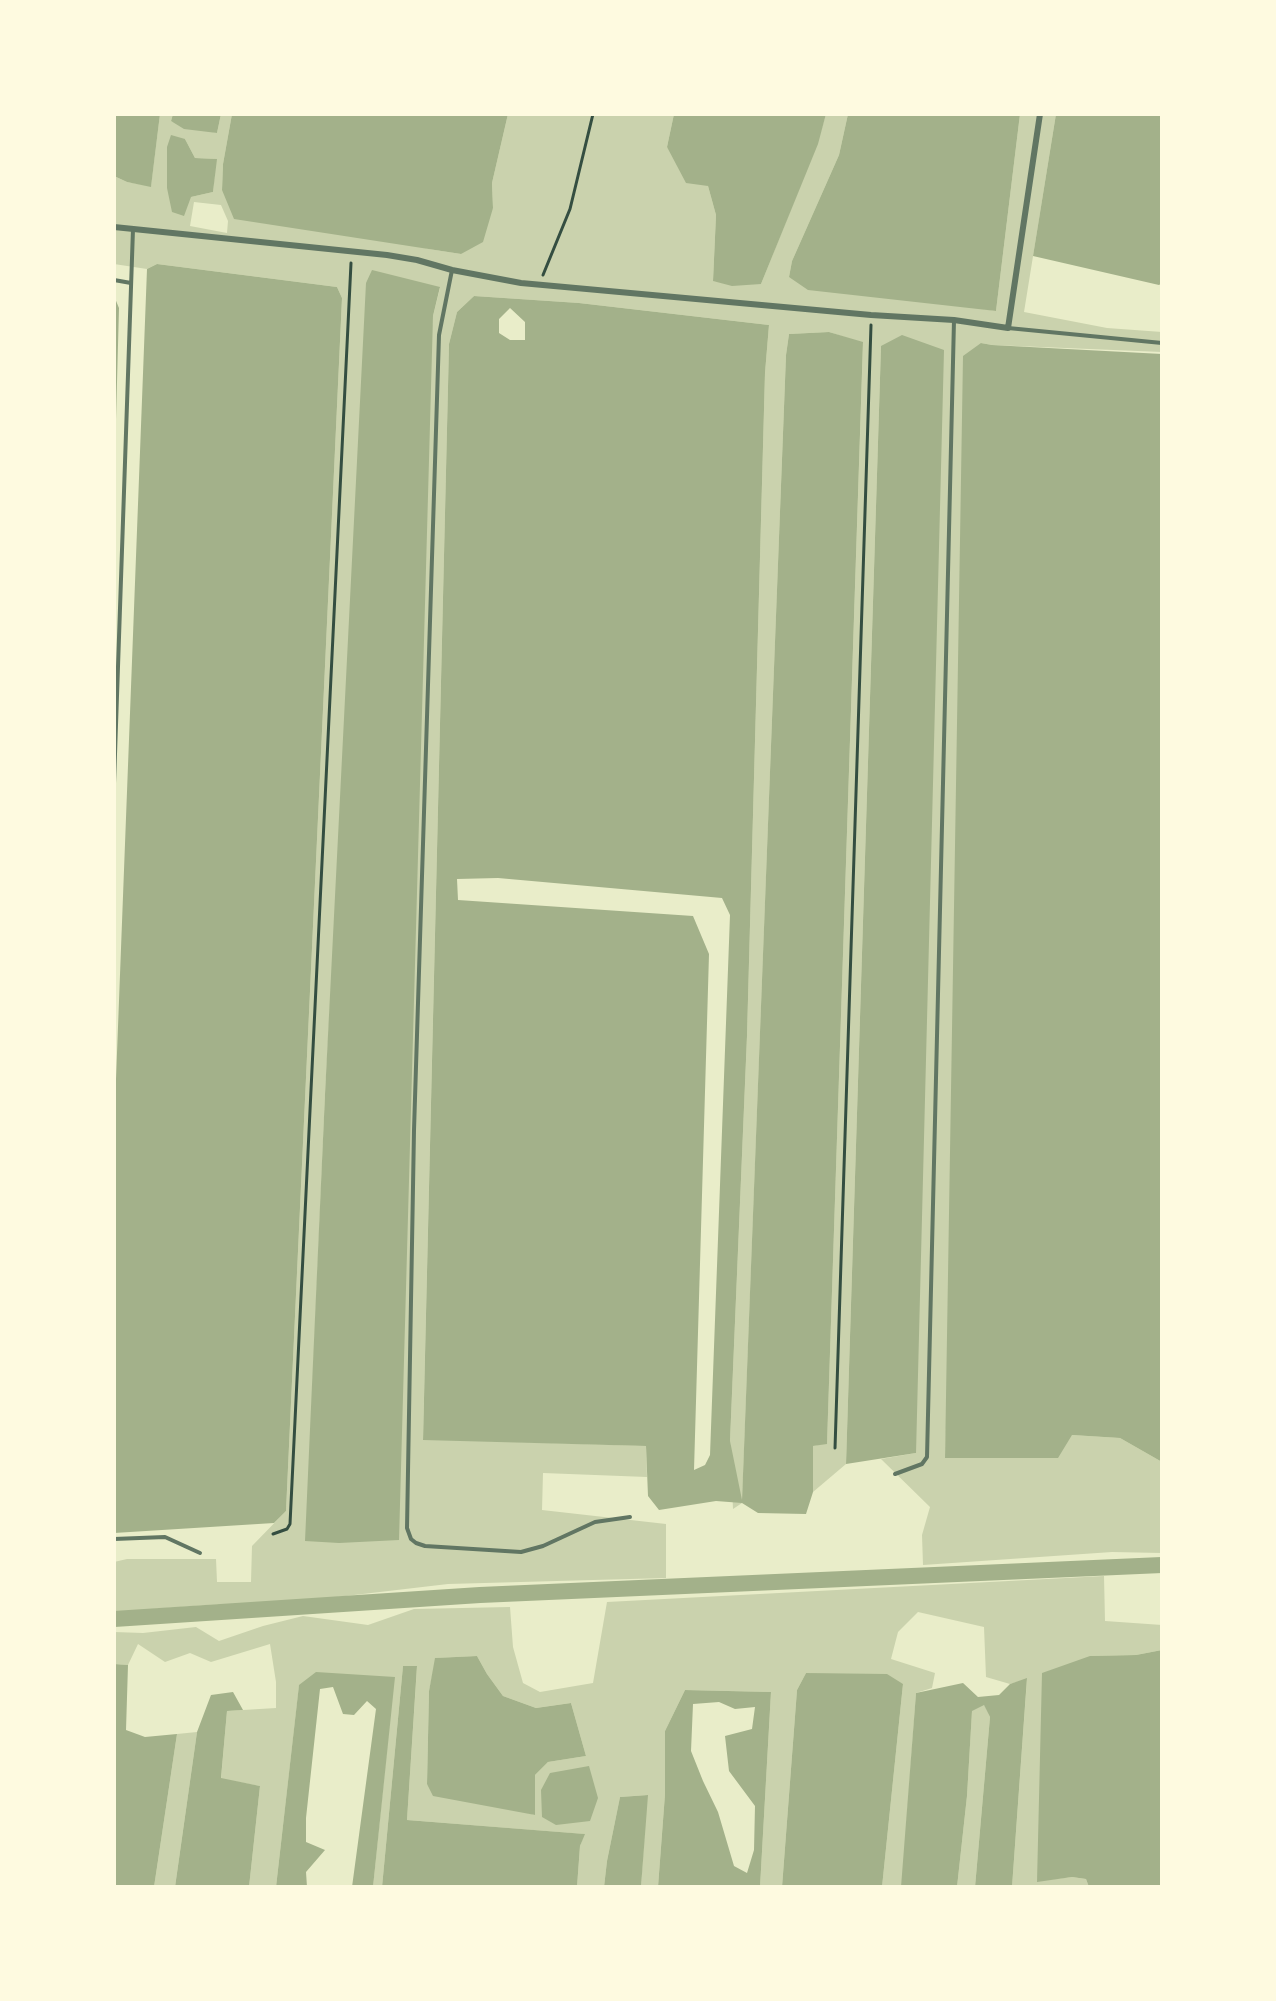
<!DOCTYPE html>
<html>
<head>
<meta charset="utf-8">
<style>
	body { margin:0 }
	#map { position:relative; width:1276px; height:2001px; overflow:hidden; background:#e9edc9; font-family:Lora,serif }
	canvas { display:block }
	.frame { position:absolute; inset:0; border:116px solid #fefae0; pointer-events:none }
</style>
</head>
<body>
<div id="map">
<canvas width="1276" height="2001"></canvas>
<div class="frame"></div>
</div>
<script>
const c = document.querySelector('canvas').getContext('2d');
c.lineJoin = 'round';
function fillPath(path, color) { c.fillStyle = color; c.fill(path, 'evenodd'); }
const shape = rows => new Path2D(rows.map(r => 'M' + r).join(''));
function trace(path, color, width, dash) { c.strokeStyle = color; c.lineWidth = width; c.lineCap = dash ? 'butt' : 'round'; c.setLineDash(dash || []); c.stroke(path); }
fillPath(shape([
	[160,114,173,114,171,121,217,133,221,114,232,114,223,164,222,190,429,249,461,254,493,208,492,183,508,114,674,114,667,147,708,186,716,215,713,281,761,284,817,144,826,114,848,114,839,155,792,261,789,277,996,311,1020,114,1056,114,1024,312,1107,328,1162,332,1162,352,992,345,981,343,945,1458,1072,1435,1120,1438,1162,1462,1162,1553,1112,1552,923,1565,922,1535,930,1507,881,1459,916,1453,881,346,846,1464,813,1492,813,1446,827,1443,863,343,829,332,789,334,786,355,742,1503,733,1509,730,1441,747,1036,765,373,769,325,579,303,474,296,457,312,449,344,423,1439,646,1446,647,1477,543,1473,542,1510,666,1524,666,1578,448,1584,303,1601,207,1605,114,1612,114,1562,127,1559,216,1559,217,1582,251,1582,252,1546,286,1511,342,298,337,287,157,264,147,269,114,264,114,176,127,182,151,186],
	[185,139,195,158,216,159,213,192,191,197,167,188],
	[194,202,221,205,228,221,227,233,190,226],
	[372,271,440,288,433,316,306,1541,325,1094],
	[1104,1576,1105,1621,1162,1625,1162,1650,1136,1655,1090,1656,1037,1881,1072,1877,1086,1879,1089,1887,1012,1887,1027,1679,1010,1684,986,1677,984,1627,918,1612,898,1632,891,1659,935,1673,932,1688,916,1693,902,1887,882,1887,903,1684,806,1673,797,1690,782,1887,760,1887,771,1692,685,1690,665,1731,665,1794,658,1887,641,1887,647,1795,620,1797,607,1861,604,1887,577,1887,580,1846,584,1834,407,1820,417,1667,403,1666,382,1887,373,1887,394,1678,299,1686,276,1887,249,1887,260,1786,221,1779,227,1711,276,1708,276,1682,270,1644,211,1662,190,1653,165,1662,138,1644,128,1665,114,1664,114,1632,143,1633,196,1627,219,1641,263,1626,303,1616,368,1625,414,1609,510,1607,513,1647,523,1683,540,1692,593,1683,607,1602],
	[477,1656,487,1674,503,1696,536,1708,571,1703,586,1756,548,1762,535,1775,535,1815,427,1784,429,1691,436,1658],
	[984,1704,990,1717,975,1887,957,1887,967,1796,972,1710],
	[197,1732,175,1887,154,1887,177,1734]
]), '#cad2ad');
fillPath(shape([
	[114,114,160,114,151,187,127,182,114,176],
	[173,114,221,114,217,133,184,129,171,121],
	[232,114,508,114,492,183,493,208,483,242,461,254,234,219,222,190,223,164],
	[674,114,826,114,818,144,761,284,732,286,713,281,716,215,708,186,686,183,667,147],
	[848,114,1020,114,996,311,808,290,789,277,792,261,839,155],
	[1056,114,1162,114,1162,283,1159,285,1033,256],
	[171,135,185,139,195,158,217,159,213,192,191,197,184,216,172,212,167,188,167,147],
	[157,264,337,287,342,298,286,1511,274,1523,114,1533,114,1131,147,269],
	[372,270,440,287,433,316,399,1540,339,1543,305,1541,325,1094,366,283],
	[114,296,119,308,114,493],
	[474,296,579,303,769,325,765,373,747,1036,730,1441,742,1500,786,355,789,334,829,332,863,342,827,1444,813,1446,813,1492,806,1514,758,1513,742,1503,716,1501,659,1510,648,1496,646,1446,423,1440,449,344,457,312],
	[510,308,525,322,525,340,510,340,499,333,499,319],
	[498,878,722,898,730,915,710,1455,705,1465,694,1470,709,954,693,916,458,900,457,879],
	[902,335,944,350,916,1453,846,1464,881,346],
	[981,343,992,345,1162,354,1162,1462,1120,1438,1072,1435,1058,1458,945,1458,963,356],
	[1162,1650,1162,1887,1089,1887,1086,1879,1072,1877,1037,1882,1042,1673,1090,1656,1136,1655],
	[477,1656,487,1674,503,1696,536,1708,571,1703,586,1756,548,1762,535,1775,535,1815,433,1796,427,1784,429,1691,435,1658],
	[114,1664,128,1665,126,1730,145,1737,177,1734,154,1887,114,1887],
	[403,1666,417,1666,407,1820,585,1834,580,1846,577,1887,382,1887],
	[316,1672,395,1677,373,1887,352,1887,376,1709,367,1701,354,1715,343,1714,333,1687,320,1689,306,1818,306,1842,325,1850,306,1872,307,1887,276,1887,299,1685],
	[806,1673,887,1674,903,1684,882,1887,782,1887,797,1690],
	[1027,1678,1012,1887,975,1887,990,1717,984,1705,972,1711,967,1796,957,1887,901,1887,916,1693,963,1683,978,1697,999,1695,1010,1684],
	[685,1690,771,1692,760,1887,658,1887,665,1794,665,1731],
	[719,1702,735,1709,755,1707,752,1729,725,1736,729,1771,755,1806,754,1850,747,1873,734,1866,718,1812,703,1781,691,1751,693,1704],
	[233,1692,243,1710,227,1711,221,1778,260,1786,249,1887,175,1887,197,1732,211,1695],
	[589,1766,598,1798,590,1821,556,1825,542,1817,541,1790,550,1773],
	[648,1795,641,1887,604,1887,607,1861,620,1797]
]), '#a3b18a');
trace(shape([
	[114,1619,480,1595,1162,1565]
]), '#a3b18a', 16);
trace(shape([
	[543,275,570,209,593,114],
	[835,1448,871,325],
	[273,1534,287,1529,290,1524,351,263]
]), '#344e41', 3);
trace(shape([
	[452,270,439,335,414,1130,407,1528,411,1539,416,1543,425,1546,521,1552,543,1546,595,1522,630,1517],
	[114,280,131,283],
	[1008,328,1162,343],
	[114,783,133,229],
	[895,1474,922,1464,927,1457,954,320],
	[114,1539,165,1537,200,1553]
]), '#617663', 4);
trace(shape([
	[114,227,387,255,417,260,452,270,521,283,871,315,954,320,1008,328,1040,114]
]), '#617663', 6);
</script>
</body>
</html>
